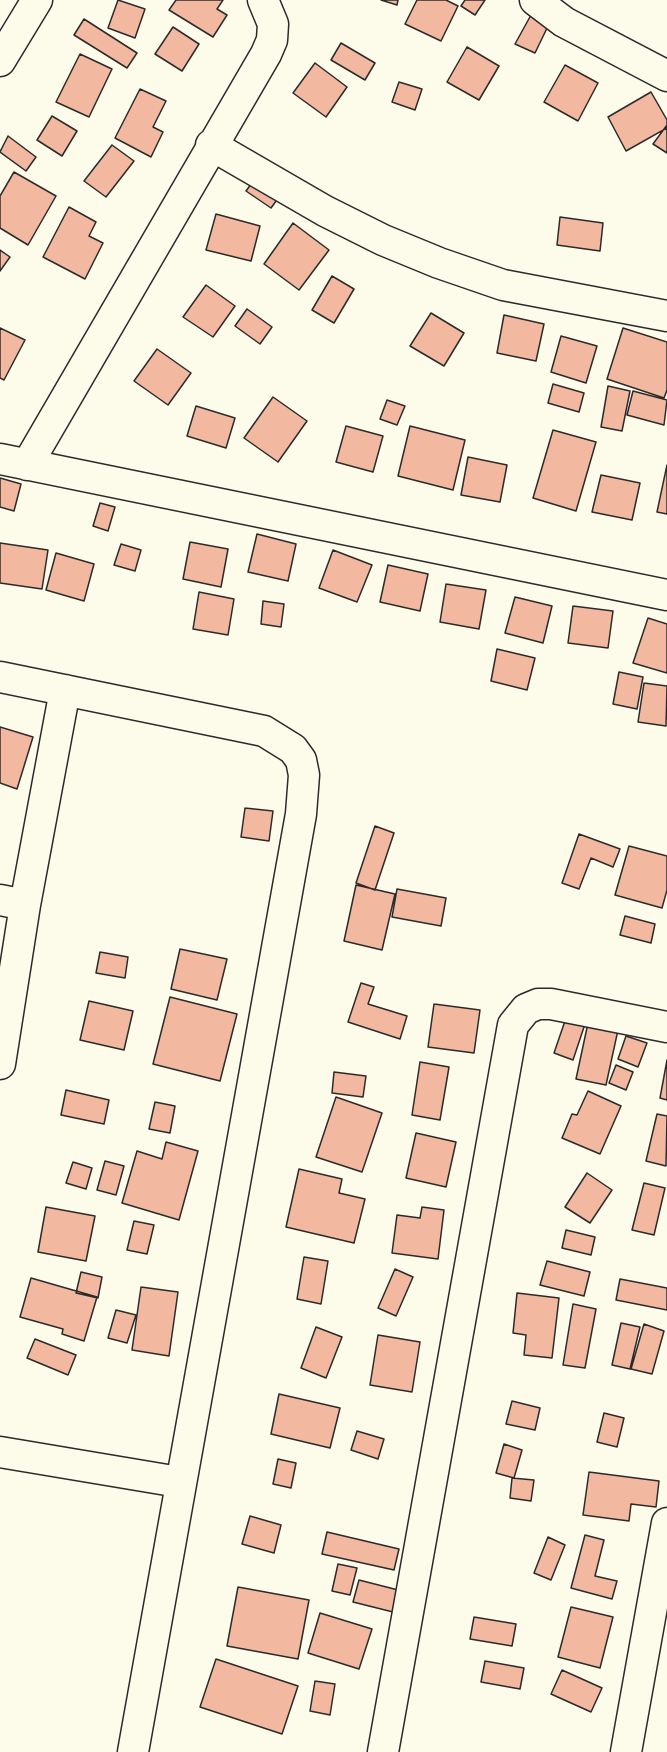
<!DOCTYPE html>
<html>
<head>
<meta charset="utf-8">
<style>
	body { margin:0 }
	canvas { display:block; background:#fdfbea }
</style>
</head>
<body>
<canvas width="667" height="1752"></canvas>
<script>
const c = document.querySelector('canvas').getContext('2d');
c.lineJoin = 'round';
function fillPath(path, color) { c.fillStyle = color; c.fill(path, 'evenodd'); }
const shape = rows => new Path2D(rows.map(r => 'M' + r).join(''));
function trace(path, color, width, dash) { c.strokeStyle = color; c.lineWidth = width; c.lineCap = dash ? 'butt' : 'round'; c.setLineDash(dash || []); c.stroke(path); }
const building = shape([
	[118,0,145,9,135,38,108,28,118,0],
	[176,0,223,0,217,9,227,15,213,37,169,10,176,0],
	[381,0,398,0,397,5,381,0],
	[417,0,446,0,458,6,441,41,405,24,417,0],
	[465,0,485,0,475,15,461,6,465,0],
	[531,15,549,24,535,53,515,44,531,15],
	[84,19,137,53,127,68,74,35,84,19],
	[173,27,199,44,182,71,155,54,173,27],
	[341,43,375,63,365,80,331,60,341,43],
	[467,47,499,66,479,100,447,82,467,47],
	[80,54,112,69,89,117,56,102,80,54],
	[315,63,347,87,326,117,293,93,315,63],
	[565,65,598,83,578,121,544,102,565,65],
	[399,82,422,89,415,110,392,102,399,82],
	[140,89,166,101,153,127,163,132,151,157,115,138,140,89],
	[651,92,667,120,667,128,626,151,608,117,651,92],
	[52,116,77,131,62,156,37,140,52,116],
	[667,125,667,153,653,144,667,125],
	[8,136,36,157,26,171,0,152,8,136],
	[112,145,134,161,106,197,84,181,112,145],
	[14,172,56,196,28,245,0,228,0,196,14,172],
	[257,176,282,193,271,208,246,191,257,176],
	[69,207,96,222,89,236,103,243,85,279,43,257,69,207],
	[216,214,260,226,251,261,206,250,216,214],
	[560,217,603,223,600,251,557,245,560,217],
	[293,223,329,250,299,290,264,264,293,223],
	[0,250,10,257,0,271,0,250],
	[332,276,354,289,334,323,312,310,332,276],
	[206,285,235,306,213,337,183,317,206,285],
	[247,309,272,327,260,344,235,326,247,309],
	[431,313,464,333,444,366,410,346,431,313],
	[504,315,544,324,536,361,497,353,504,315],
	[0,328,25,340,4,380,0,378,0,328],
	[623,328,667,342,667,390,664,398,607,379,623,328],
	[561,336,597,346,586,383,551,372,561,336],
	[157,349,191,373,168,405,134,381,157,349],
	[553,384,584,393,579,412,548,403,553,384],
	[608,386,630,391,622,431,601,427,608,386],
	[633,391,667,400,664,425,627,415,633,391],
	[273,397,307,421,278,462,244,438,273,397],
	[387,400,405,406,397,425,380,419,387,400],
	[196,406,235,418,226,448,187,436,196,406],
	[346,426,383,436,373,472,336,462,346,426],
	[410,426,465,440,453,490,398,476,410,426],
	[553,430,596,442,576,511,533,498,553,430],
	[468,457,507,465,500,502,461,495,468,457],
	[667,465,667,514,657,512,667,465],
	[601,475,640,483,632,520,592,512,601,475],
	[0,478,21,484,14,511,0,507,0,478],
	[100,503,115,507,108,531,93,526,100,503],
	[257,534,296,544,288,581,248,572,257,534],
	[190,542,228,549,221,587,183,579,190,542],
	[0,543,48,550,42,589,0,583,0,543],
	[121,544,141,550,135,571,114,565,121,544],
	[333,550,372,565,357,602,319,588,333,550],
	[56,553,94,564,84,601,46,590,56,553],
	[388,565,428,574,420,611,380,602,388,565],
	[446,584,486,590,479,629,440,622,446,584],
	[199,592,234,599,228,635,193,629,199,592],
	[515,597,552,606,543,643,505,633,515,597],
	[263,601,284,604,281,627,261,624,263,601],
	[573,606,613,611,608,648,568,643,573,606],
	[648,618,667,624,667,673,633,663,648,618],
	[497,649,535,658,527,690,491,681,497,649],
	[619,672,643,677,637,709,613,704,619,672],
	[644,683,667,686,666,726,638,722,644,683],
	[0,727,33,737,17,789,0,783,0,727],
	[245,808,273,811,269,841,241,837,245,808],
	[375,826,394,833,375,890,356,883,375,826],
	[579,834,620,849,613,867,591,858,579,889,562,883,579,834],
	[629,846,667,856,667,890,662,908,615,895,629,846],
	[356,885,395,894,382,950,344,941,356,885],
	[397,889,446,898,441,926,392,917,397,889],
	[625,916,655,924,651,943,620,935,625,916],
	[180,949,227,959,217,1000,171,989,180,949],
	[100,952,128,957,125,978,96,973,100,952],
	[361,983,374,987,368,1004,407,1016,400,1039,348,1022,361,983],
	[170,997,237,1014,220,1081,153,1064,170,997],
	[89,1001,133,1011,124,1050,80,1040,89,1001],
	[434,1004,480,1010,474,1053,428,1047,434,1004],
	[566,1018,585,1024,573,1060,554,1053,566,1018],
	[588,1023,618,1030,606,1085,576,1079,588,1023],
	[626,1036,647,1043,638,1067,618,1059,626,1036],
	[667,1060,667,1100,660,1098,667,1060],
	[420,1062,449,1067,440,1120,412,1115,420,1062],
	[616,1065,633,1072,626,1090,609,1083,616,1065],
	[334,1072,366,1076,363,1097,332,1093,334,1072],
	[66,1090,109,1100,104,1124,61,1115,66,1090],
	[588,1091,621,1106,600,1154,562,1138,572,1114,577,1115,588,1091],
	[336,1097,382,1113,362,1172,316,1157,336,1097],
	[155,1102,175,1106,170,1133,149,1129,155,1102],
	[657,1114,667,1116,666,1166,646,1161,657,1114],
	[416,1133,456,1142,446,1187,406,1178,416,1133],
	[166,1142,198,1151,179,1220,122,1203,137,1151,162,1159,166,1142],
	[105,1161,124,1166,116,1195,97,1190,105,1161],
	[73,1162,92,1168,86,1189,66,1183,73,1162],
	[299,1169,342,1179,339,1193,365,1199,354,1243,286,1227,299,1169],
	[587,1173,612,1190,590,1223,565,1207,587,1173],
	[644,1183,665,1188,654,1235,632,1230,644,1183],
	[46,1207,95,1216,86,1261,38,1252,46,1207],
	[422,1207,444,1210,438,1259,392,1253,397,1215,420,1218,422,1207],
	[134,1221,154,1225,147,1254,127,1250,134,1221],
	[566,1230,595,1237,591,1255,562,1248,566,1230],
	[304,1257,328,1261,321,1304,297,1299,304,1257],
	[547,1261,590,1272,584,1296,540,1285,547,1261],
	[395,1269,413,1277,396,1316,378,1308,395,1269],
	[81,1272,102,1277,98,1298,76,1293,81,1272],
	[31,1278,97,1297,84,1341,62,1334,63,1329,20,1317,31,1278],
	[620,1279,667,1288,667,1310,616,1300,620,1279],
	[141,1287,178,1292,169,1356,132,1350,141,1287],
	[517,1293,559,1298,552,1358,524,1355,526,1335,513,1333,517,1293],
	[573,1304,596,1309,585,1368,563,1365,573,1304],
	[116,1310,136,1315,127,1343,108,1338,116,1310],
	[621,1323,640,1327,630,1369,612,1365,621,1323],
	[644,1324,664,1331,652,1374,631,1369,644,1324],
	[316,1327,342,1337,326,1378,301,1368,316,1327],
	[378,1335,420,1342,412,1392,370,1385,378,1335],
	[35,1339,76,1355,68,1375,27,1358,35,1339],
	[279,1394,340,1408,330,1448,271,1434,279,1394],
	[512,1401,540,1408,535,1430,506,1424,512,1401],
	[604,1413,624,1418,617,1447,597,1442,604,1413],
	[357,1431,384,1439,378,1459,351,1450,357,1431],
	[504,1444,522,1450,514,1478,496,1473,504,1444],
	[278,1459,296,1463,291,1488,273,1484,278,1459],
	[589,1472,659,1481,656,1507,631,1504,629,1521,583,1515,589,1472],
	[512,1478,534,1480,531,1501,510,1498,512,1478],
	[250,1516,281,1525,274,1553,242,1544,250,1516],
	[327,1532,399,1549,394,1570,322,1554,327,1532],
	[585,1535,604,1540,595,1576,617,1581,612,1599,571,1588,585,1535],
	[548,1537,565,1545,551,1580,534,1573,548,1537],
	[338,1564,357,1568,350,1595,332,1591,338,1564],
	[359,1580,406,1592,401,1614,353,1602,359,1580],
	[238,1587,309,1600,298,1659,227,1646,238,1587],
	[571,1607,613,1617,600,1668,558,1657,571,1607],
	[320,1613,372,1629,359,1669,308,1653,320,1613],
	[474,1617,516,1624,512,1646,470,1639,474,1617],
	[216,1659,298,1686,282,1734,200,1707,216,1659],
	[485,1661,524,1668,520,1689,481,1682,485,1661],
	[562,1670,602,1688,591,1712,551,1694,562,1670],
	[315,1681,335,1684,330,1715,310,1711,315,1681]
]);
fillPath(building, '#f2b8a0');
trace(building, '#2b2b2b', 1.5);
const minor = shape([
	[535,0,564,22,667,76],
	[0,61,37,0],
	[211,145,325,211,383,240,439,263,503,285,667,316],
	[0,459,667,595],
	[27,465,266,54,272,40,273,24,263,0],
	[0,677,264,731,293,749,301,760,304,775,301,814,133,1752],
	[0,900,25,905],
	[0,1064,25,905,65,690],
	[0,1452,179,1482],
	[383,1752,513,1025,526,1009,538,1004,551,1004,667,1027],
	[626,1752,667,1523]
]);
trace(minor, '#2b2b2b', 33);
trace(minor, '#fdfbea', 30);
</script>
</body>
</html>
